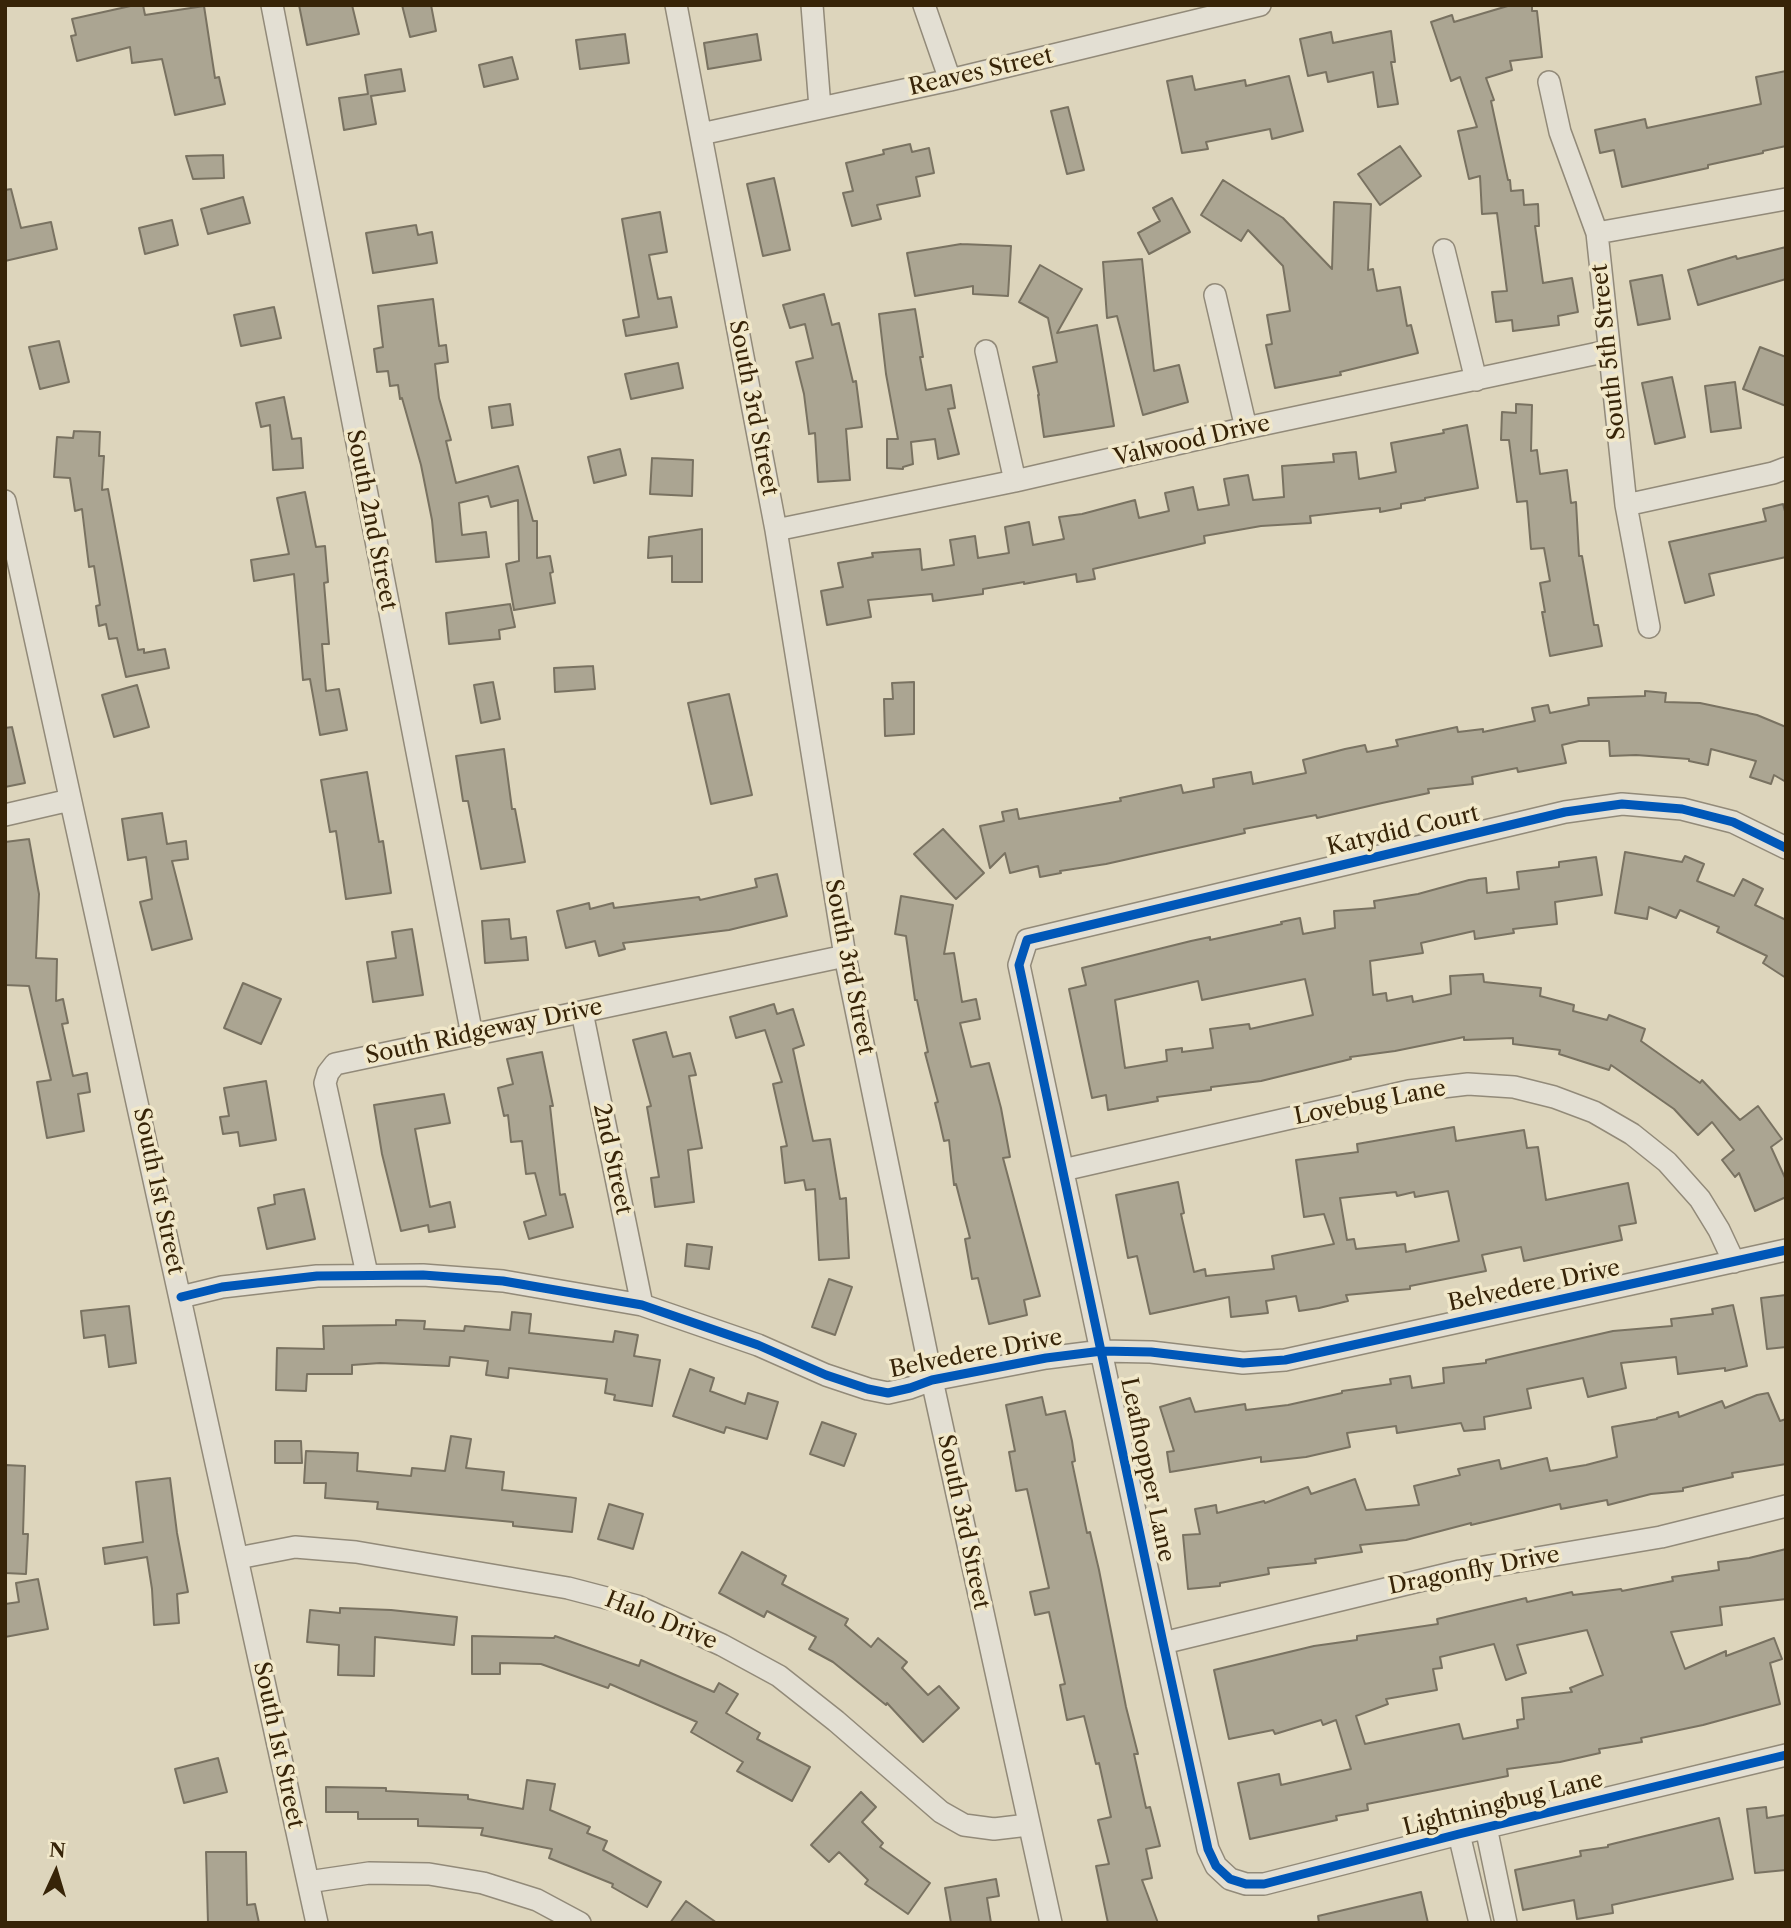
<!DOCTYPE html>
<html>
<head>
<meta charset="utf-8">
<style>
	body { margin:0 }
	#map { position:relative; width:1791px; height:1928px; overflow:hidden; background:#ddd5bc; font-family:"Libre Caslon Text",serif }
	canvas { display:block }
	.frame { position:absolute; inset:0; border:7px solid #372408; pointer-events:none }
	.north { position:absolute; left:21px; top:1837px; width:70px; height:70px; -webkit-text-stroke:5px #f1e8ca; paint-order:stroke; rotate:4deg; font-size:19px; font-weight:700; line-height:28px; text-align:center; color:#372408 }
	.north::after { content:''; display:block; margin:auto; width:24px; height:32px; background:#372408; clip-path:polygon(50% 0,100% 100%,50% 72%,0 100%) }
</style>
</head>
<body>
<div id="map">
<canvas width="1791" height="1928"></canvas>
<div class="frame"></div>
<div class="north">N</div>
</div>
<script>
const c = document.querySelector('canvas').getContext('2d');
c.lineJoin = 'round';
function fillPath(path, color) { c.fillStyle = color; c.fill(path, 'evenodd'); }
const shape = rows => new Path2D(rows.map(r => 'M' + r).join(''));
function trace(path, color, width, dash) { c.strokeStyle = color; c.lineWidth = width; c.lineCap = dash ? 'butt' : 'round'; c.setLineDash(dash || []); c.stroke(path); }
function write(font, color, halo, rows, align = 'center') {
  c.font = font + ' "Libre Caslon Text",serif'; c.lineWidth = 7; c.setLineDash([]); c.textBaseline = 'middle'; c.strokeStyle = halo; c.fillStyle = color; for (const [text, x, y, turn = 0] of rows) {
    c.save(); c.translate(x, y); c.rotate((+turn || 0) * Math.PI / 180); c.textAlign = isNaN(turn) ? turn : align; if (halo) c.strokeText(text, 0, 0); c.fillText(text, 0, 0); c.restore();
  }
}
const building = shape([
	[135,5,143,5,145,15,204,6,215,78,219,77,225,104,175,115,162,59,132,63,130,47,77,61,71,36,76,35,72,19,135,5],
	[299,5,352,5,359,34,307,45,299,5],
	[402,5,431,5,436,31,410,37,402,5],
	[1511,5,1532,5,1532,11,1537,11,1542,57,1510,61,1512,70,1486,78,1494,100,1491,101,1508,180,1510,180,1511,191,1523,190,1524,205,1538,204,1539,226,1535,226,1543,283,1572,278,1578,312,1558,316,1559,325,1513,331,1512,320,1496,322,1492,292,1507,291,1497,213,1482,214,1480,176,1469,179,1458,131,1477,127,1460,77,1451,81,1431,22,1452,15,1454,22,1511,5],
	[1391,31,1395,62,1391,62,1398,104,1378,107,1373,72,1328,82,1326,72,1308,76,1300,39,1331,32,1333,43,1391,31],
	[625,34,629,63,580,69,576,40,625,34],
	[757,34,761,60,708,69,704,43,757,34],
	[512,57,518,79,484,87,479,65,512,57],
	[401,69,405,91,371,96,376,124,344,130,339,98,368,94,365,75,401,69],
	[1786,71,1786,146,1763,151,1763,153,1708,165,1708,168,1622,187,1614,150,1600,153,1595,130,1645,119,1647,128,1761,104,1756,77,1786,71],
	[1192,76,1195,90,1245,80,1246,86,1289,76,1303,131,1272,139,1270,129,1206,142,1208,149,1182,153,1167,81,1192,76],
	[1068,107,1084,170,1067,174,1051,111,1068,107],
	[910,144,912,152,929,148,934,173,916,177,920,196,877,205,881,219,852,226,843,193,853,191,846,163,884,154,883,150,910,144],
	[1400,146,1421,176,1380,205,1358,174,1400,146],
	[223,155,224,178,193,179,186,156,223,155],
	[774,178,790,250,763,256,747,184,774,178],
	[1223,180,1283,218,1332,269,1334,202,1371,204,1368,270,1373,269,1377,291,1400,287,1407,326,1411,325,1418,353,1340,372,1341,375,1275,388,1266,345,1272,344,1267,315,1290,311,1283,266,1248,230,1241,241,1201,215,1223,180],
	[11,189,21,228,51,222,57,249,5,261,5,190,11,189],
	[243,197,250,223,208,234,201,209,243,197],
	[1172,198,1190,232,1149,254,1138,233,1160,221,1153,208,1172,198],
	[660,212,667,252,649,255,658,299,671,297,677,327,626,336,623,320,639,317,622,219,660,212],
	[172,220,178,245,145,254,139,228,172,220],
	[416,225,418,235,432,232,437,263,373,273,366,233,416,225],
	[961,244,1011,246,1008,296,973,294,973,286,915,296,907,253,961,244],
	[1786,247,1786,279,1698,305,1688,270,1736,256,1737,259,1786,247],
	[1142,259,1154,371,1179,365,1188,402,1143,415,1117,316,1107,318,1103,262,1142,259],
	[1040,265,1082,289,1057,333,1097,325,1114,426,1044,437,1038,395,1039,395,1033,367,1057,362,1048,318,1019,302,1040,265],
	[1662,275,1670,319,1638,325,1630,281,1662,275],
	[824,294,832,325,839,323,853,382,856,381,862,427,846,429,850,480,818,482,815,433,809,434,804,394,796,362,813,358,805,324,790,328,783,305,824,294],
	[433,299,439,346,446,345,448,362,435,364,439,398,451,440,446,441,456,483,518,466,533,521,537,521,537,558,550,556,553,572,550,573,555,603,514,610,506,564,519,561,518,500,491,507,488,496,459,503,462,535,486,532,489,557,436,562,432,520,421,465,402,398,400,399,398,385,390,386,388,371,377,372,374,349,383,347,378,306,433,299],
	[274,307,281,338,241,346,234,315,274,307],
	[915,309,923,357,920,357,926,390,951,385,955,408,948,409,959,454,938,459,935,439,911,442,913,464,903,467,903,469,887,468,887,439,898,439,886,374,879,314,915,309],
	[59,341,69,382,40,389,29,347,59,341],
	[1760,347,1786,357,1786,406,1743,389,1760,347],
	[678,363,683,388,631,399,625,374,678,363],
	[1672,377,1685,437,1655,444,1642,383,1672,377],
	[1735,382,1741,428,1711,432,1705,386,1735,382],
	[284,397,292,439,301,438,303,468,273,470,270,425,261,427,256,403,284,397],
	[510,404,513,425,492,428,489,407,510,404],
	[1516,404,1532,405,1531,451,1537,450,1540,474,1567,470,1571,503,1576,502,1579,556,1582,556,1594,625,1598,625,1602,646,1550,656,1542,612,1545,612,1540,583,1550,581,1544,548,1531,549,1527,501,1517,502,1509,440,1501,440,1502,412,1516,413,1516,404],
	[1467,425,1478,488,1425,498,1425,500,1401,504,1401,508,1380,512,1380,508,1310,516,1311,523,1261,526,1204,536,1205,543,1093,569,1095,579,1077,582,1076,574,1024,584,1024,582,983,589,983,594,933,601,932,594,868,600,871,617,827,625,821,591,843,587,838,563,873,557,872,553,920,549,922,570,954,565,950,540,975,536,978,558,1009,553,1005,527,1029,522,1033,545,1064,539,1059,517,1082,514,1135,500,1139,518,1169,511,1165,493,1193,487,1198,510,1229,505,1224,479,1248,475,1253,500,1284,497,1282,466,1334,462,1333,454,1356,452,1359,479,1396,472,1391,443,1444,433,1443,430,1467,425],
	[74,431,100,432,99,456,104,456,102,490,108,489,138,650,144,649,144,653,165,649,169,668,126,677,117,638,109,639,106,624,99,626,96,606,100,605,94,566,89,567,82,509,75,511,70,478,54,477,57,437,73,438,74,431],
	[620,449,626,475,594,483,588,457,620,449],
	[652,458,693,460,692,496,650,494,652,458],
	[305,492,316,547,325,546,328,582,324,583,329,644,322,644,326,691,339,689,347,730,320,735,310,679,303,680,294,574,254,581,251,560,289,554,277,498,305,492],
	[1783,504,1786,515,1786,557,1709,574,1714,595,1685,603,1669,542,1766,521,1763,509,1783,504],
	[702,529,702,582,672,582,672,556,648,558,649,537,702,529],
	[510,604,515,627,499,630,500,639,449,644,446,613,510,604],
	[593,666,595,689,555,692,554,668,593,666],
	[493,682,500,719,481,723,474,685,493,682],
	[914,682,914,734,885,736,884,699,893,699,892,683,914,682],
	[137,685,149,727,114,737,102,695,137,685],
	[1645,691,1666,693,1665,702,1700,703,1757,715,1786,727,1786,782,1774,775,1771,784,1750,777,1756,761,1711,749,1708,765,1689,761,1689,759,1636,755,1610,756,1609,741,1579,741,1562,745,1566,763,1518,772,1517,768,1472,777,1473,784,1428,789,1429,793,1382,803,1317,818,1316,815,1244,829,1245,833,1106,864,1060,871,1061,873,1040,877,1038,866,1010,873,1005,853,990,868,980,826,1004,821,1002,812,1017,809,1019,819,1121,801,1120,798,1181,785,1183,793,1214,787,1213,779,1251,772,1253,784,1306,773,1303,760,1345,749,1365,745,1367,752,1398,746,1396,740,1457,727,1458,732,1483,729,1483,732,1535,721,1532,708,1548,705,1550,713,1589,705,1588,698,1645,696,1645,691],
	[729,694,752,795,711,804,688,703,729,694],
	[12,727,25,783,5,787,5,728,12,727],
	[504,749,512,809,515,809,525,862,481,869,468,801,463,801,456,756,504,749],
	[367,772,379,842,383,841,391,893,346,899,336,831,330,832,321,780,367,772],
	[162,813,167,844,186,841,188,859,172,861,192,939,152,950,140,902,152,899,146,857,128,860,122,819,162,813],
	[943,829,984,873,956,899,914,854,943,829],
	[29,839,39,894,36,958,57,959,56,1001,63,999,68,1023,62,1024,73,1076,87,1073,90,1092,78,1094,84,1131,47,1138,37,1082,51,1080,29,986,5,985,5,842,29,839],
	[1625,852,1682,862,1685,856,1704,864,1697,881,1734,896,1743,879,1763,889,1755,905,1786,920,1786,978,1763,963,1767,956,1717,932,1719,927,1680,910,1676,918,1649,907,1647,919,1615,913,1625,852],
	[1596,857,1602,895,1555,902,1557,924,1513,929,1514,933,1475,939,1474,931,1421,943,1423,953,1370,961,1373,995,1386,993,1387,1001,1412,996,1413,1002,1451,994,1450,976,1483,974,1484,982,1541,988,1540,996,1574,1005,1573,1011,1607,1020,1609,1015,1645,1029,1641,1041,1700,1083,1702,1080,1740,1120,1758,1106,1782,1139,1771,1147,1786,1180,1786,1197,1755,1211,1739,1173,1735,1177,1722,1160,1734,1150,1712,1122,1698,1135,1674,1109,1611,1065,1609,1070,1559,1054,1560,1050,1513,1044,1513,1038,1464,1040,1464,1037,1395,1051,1350,1057,1351,1059,1261,1081,1211,1087,1211,1090,1157,1097,1158,1101,1108,1110,1106,1095,1092,1098,1069,989,1086,985,1082,968,1191,941,1210,937,1210,940,1282,924,1281,922,1300,918,1303,934,1335,928,1334,911,1375,908,1374,901,1418,894,1469,880,1486,878,1487,893,1519,889,1517,872,1559,867,1559,862,1596,857],
	[1305,979,1313,1015,1250,1029,1249,1024,1210,1029,1213,1048,1182,1052,1182,1048,1166,1050,1167,1061,1125,1068,1115,1000,1198,981,1202,1000,1305,979],
	[777,874,787,916,729,930,623,943,625,949,599,956,595,941,566,948,557,911,589,903,590,909,613,903,614,908,699,897,700,900,757,887,755,879,777,874],
	[901,896,953,905,944,954,954,953,962,1002,976,999,980,1019,960,1023,971,1067,989,1063,1001,1108,1010,1157,1003,1158,1040,1296,1024,1300,1027,1315,989,1324,978,1278,972,1279,965,1239,970,1238,956,1184,954,1185,949,1140,944,1141,940,1123,935,1103,938,1102,925,1053,928,1052,917,1000,915,1000,906,936,895,934,901,896],
	[509,919,511,939,526,937,528,960,485,963,482,921,509,919],
	[412,929,423,995,373,1002,367,962,396,958,392,932,412,929],
	[243,983,281,999,261,1044,224,1028,243,983],
	[774,1004,777,1014,793,1009,804,1045,793,1049,813,1141,830,1139,840,1199,846,1198,849,1258,819,1260,815,1189,806,1190,804,1180,785,1183,781,1147,787,1146,773,1084,782,1082,765,1030,736,1038,730,1017,774,1004],
	[666,1032,673,1057,690,1053,696,1075,689,1076,702,1148,688,1150,694,1202,655,1207,651,1178,659,1177,647,1107,651,1106,633,1040,666,1032],
	[542,1052,553,1106,550,1106,560,1195,565,1194,573,1227,529,1239,524,1222,546,1215,535,1173,526,1174,522,1141,511,1142,508,1115,504,1116,498,1088,513,1084,507,1059,542,1052],
	[266,1081,276,1140,240,1146,238,1132,223,1134,220,1117,229,1116,224,1088,266,1081],
	[444,1094,450,1123,415,1129,430,1207,450,1202,455,1227,429,1232,428,1225,401,1231,382,1154,374,1105,444,1094],
	[1454,1127,1456,1141,1524,1130,1527,1148,1538,1147,1546,1200,1628,1183,1636,1223,1619,1226,1622,1240,1524,1261,1521,1247,1482,1255,1486,1271,1410,1286,1410,1289,1346,1295,1348,1301,1319,1308,1299,1311,1296,1296,1266,1301,1268,1313,1231,1317,1229,1297,1150,1314,1137,1256,1128,1258,1116,1195,1178,1182,1184,1213,1181,1214,1194,1272,1205,1269,1206,1276,1274,1269,1272,1256,1334,1244,1324,1214,1304,1217,1296,1160,1358,1152,1357,1144,1454,1127],
	[1448,1191,1459,1241,1406,1252,1405,1244,1356,1249,1354,1239,1347,1240,1340,1198,1396,1192,1397,1196,1414,1192,1415,1197,1448,1191],
	[304,1189,315,1239,267,1249,258,1208,275,1204,274,1195,304,1189],
	[687,1244,712,1247,709,1269,685,1266,687,1244],
	[829,1279,852,1287,835,1335,812,1327,829,1279],
	[1786,1295,1786,1347,1767,1349,1761,1298,1786,1295],
	[1733,1305,1747,1366,1725,1371,1725,1368,1678,1374,1676,1357,1621,1363,1626,1388,1588,1397,1583,1378,1527,1389,1531,1408,1484,1417,1485,1429,1464,1431,1461,1423,1397,1433,1396,1426,1347,1433,1350,1447,1306,1457,1261,1462,1261,1457,1170,1472,1167,1452,1174,1451,1160,1407,1190,1398,1195,1412,1245,1404,1246,1410,1288,1405,1342,1393,1342,1391,1391,1384,1390,1379,1410,1376,1412,1388,1444,1383,1443,1368,1486,1363,1486,1360,1613,1331,1672,1326,1671,1319,1713,1314,1712,1309,1733,1305],
	[129,1306,136,1363,109,1367,105,1335,84,1338,81,1311,129,1306],
	[512,1312,531,1314,529,1333,613,1342,615,1331,638,1335,634,1356,660,1360,652,1406,614,1400,615,1395,605,1393,607,1379,509,1368,508,1378,486,1375,488,1361,450,1357,449,1366,380,1363,352,1365,352,1374,307,1374,306,1391,276,1390,277,1348,324,1349,323,1326,396,1325,396,1320,425,1321,424,1329,464,1331,465,1326,510,1330,512,1312],
	[690,1369,714,1378,710,1391,745,1404,748,1393,778,1402,767,1439,726,1427,724,1433,673,1416,690,1369],
	[1768,1393,1780,1421,1786,1419,1786,1464,1732,1473,1733,1477,1683,1488,1683,1491,1651,1494,1608,1505,1607,1500,1561,1509,1560,1504,1471,1525,1471,1523,1406,1540,1360,1545,1362,1552,1315,1559,1316,1563,1268,1568,1269,1574,1220,1583,1220,1586,1188,1589,1183,1535,1200,1534,1195,1509,1216,1505,1217,1513,1264,1501,1265,1503,1308,1487,1311,1494,1355,1479,1366,1510,1419,1505,1414,1486,1460,1475,1458,1469,1499,1460,1501,1469,1547,1458,1550,1471,1586,1465,1617,1457,1612,1427,1657,1419,1657,1418,1678,1412,1679,1417,1722,1401,1725,1408,1757,1395,1768,1393],
	[1042,1397,1046,1415,1065,1411,1072,1441,1075,1461,1072,1462,1087,1533,1090,1532,1099,1570,1126,1707,1138,1754,1134,1754,1146,1808,1150,1807,1160,1846,1146,1849,1152,1878,1142,1880,1158,1923,1108,1923,1096,1866,1109,1864,1098,1820,1111,1817,1099,1763,1096,1764,1084,1716,1067,1720,1060,1685,1065,1684,1049,1612,1035,1615,1030,1592,1049,1588,1027,1489,1016,1491,1009,1452,1015,1451,1006,1405,1042,1397],
	[822,1422,856,1434,844,1466,810,1454,822,1422],
	[451,1436,471,1439,466,1468,504,1472,502,1490,576,1498,572,1532,513,1526,513,1522,377,1509,378,1502,325,1498,326,1483,304,1483,306,1451,358,1453,357,1471,411,1476,412,1468,445,1471,451,1436],
	[275,1441,301,1441,302,1463,275,1463,275,1441],
	[5,1465,25,1466,23,1534,28,1534,26,1574,5,1573,5,1465],
	[170,1478,177,1533,188,1592,177,1594,179,1623,154,1625,152,1589,147,1557,105,1564,103,1548,143,1542,136,1482,170,1478],
	[609,1504,643,1514,633,1549,598,1539,609,1504],
	[1786,1549,1786,1599,1720,1607,1722,1625,1671,1632,1685,1669,1726,1651,1726,1656,1774,1638,1782,1659,1770,1663,1780,1704,1703,1725,1641,1738,1642,1742,1599,1749,1600,1753,1560,1762,1507,1769,1508,1776,1367,1804,1368,1810,1336,1816,1337,1820,1250,1839,1238,1783,1279,1774,1281,1785,1351,1769,1336,1720,1323,1725,1321,1720,1275,1734,1273,1730,1229,1739,1214,1670,1314,1646,1357,1640,1357,1636,1438,1624,1437,1619,1526,1598,1527,1602,1572,1592,1573,1595,1621,1589,1622,1591,1673,1581,1672,1577,1719,1570,1718,1562,1749,1558,1786,1549],
	[1587,1630,1603,1675,1570,1688,1572,1692,1522,1698,1524,1719,1517,1720,1518,1728,1463,1739,1459,1724,1365,1744,1356,1716,1388,1704,1386,1699,1437,1690,1433,1669,1442,1668,1440,1657,1494,1644,1506,1680,1526,1673,1517,1645,1587,1630],
	[742,1552,786,1576,782,1584,848,1619,845,1625,871,1647,878,1638,907,1662,902,1668,928,1695,939,1686,959,1708,923,1742,887,1703,886,1705,833,1662,809,1649,816,1637,767,1611,764,1617,719,1593,742,1552],
	[38,1579,48,1629,5,1637,5,1604,19,1602,16,1583,38,1579],
	[340,1608,391,1610,457,1617,454,1645,375,1637,374,1676,338,1675,339,1645,307,1642,310,1610,340,1613,340,1608],
	[472,1636,554,1638,555,1636,639,1666,641,1660,714,1692,719,1683,738,1694,726,1713,760,1733,757,1739,810,1767,792,1801,737,1771,743,1762,691,1732,697,1722,610,1684,608,1688,541,1664,500,1663,500,1674,472,1674,472,1636],
	[218,1758,227,1792,184,1803,175,1769,218,1758],
	[527,1780,555,1784,550,1810,590,1827,587,1833,607,1841,603,1850,661,1882,647,1907,612,1887,613,1884,549,1858,552,1849,481,1835,483,1828,418,1826,418,1819,358,1819,358,1812,326,1812,326,1787,386,1788,386,1791,468,1795,468,1799,523,1809,527,1780],
	[861,1792,876,1807,862,1822,883,1843,880,1847,930,1883,908,1914,865,1884,868,1880,839,1852,829,1862,811,1845,861,1792],
	[1766,1807,1767,1818,1786,1815,1786,1870,1755,1873,1747,1809,1766,1807],
	[1719,1818,1733,1879,1612,1905,1613,1913,1577,1919,1574,1900,1523,1910,1515,1870,1581,1856,1580,1851,1608,1847,1608,1845,1719,1818],
	[206,1852,246,1852,247,1905,255,1904,259,1923,208,1923,206,1852],
	[996,1879,999,1896,987,1898,991,1923,951,1923,945,1888,996,1879],
	[1421,1892,1428,1923,1319,1923,1318,1916,1421,1892],
	[686,1901,717,1923,670,1923,686,1901]
]);
fillPath(building, '#aba592');
trace(building, '#797261', 2);
const minor = shape([
	[272,5,472,1035],
	[676,5,776,530,845,956,932,1380,1051,1923],
	[812,5,820,108],
	[924,5,950,80],
	[1549,82,1560,132,1597,233,1626,505,1649,627],
	[701,134,950,80,1260,5],
	[1597,233,1786,199],
	[1444,250,1476,380],
	[1215,295,1246,428],
	[986,351,1015,481],
	[5,501,317,1923],
	[1626,505,1773,473,1786,468],
	[776,530,1015,481,1246,428,1608,351],
	[5,815,70,800],
	[1786,848,1733,822,1682,809,1622,804,1565,812,1027,940,1019,965,1163,1643,1208,1849,1216,1866,1230,1879,1246,1884,1264,1884,1459,1834,1786,1755],
	[582,1012,642,1305],
	[1063,1170,1409,1091,1468,1084,1514,1087,1554,1097,1594,1112,1632,1134,1667,1162,1700,1199,1719,1230,1734,1262],
	[367,1274,325,1083,328,1073,335,1064,845,956],
	[181,1297,222,1287,317,1276,423,1275,503,1281,642,1305,758,1345,826,1375,868,1389,888,1393,910,1388,932,1380,1046,1358,1102,1351,1151,1352,1243,1363,1285,1360,1786,1250],
	[238,1558,295,1547,356,1552,568,1588,637,1606,722,1645,779,1676,836,1721,941,1812,964,1825,994,1829,1028,1825],
	[1163,1643,1460,1571,1661,1537,1786,1506],
	[1486,1827,1506,1923],
	[1459,1834,1480,1923],
	[308,1882,369,1873,429,1874,483,1883,537,1900,580,1923]
]);
trace(minor, '#928a79', 24);
trace(minor, '#e3dfd3', 21);
trace(shape([
	[1786,848,1733,822,1682,809,1622,804,1565,812,1027,940,1019,965,1163,1643,1208,1849,1216,1866,1230,1879,1246,1884,1264,1884,1459,1834,1786,1755],
	[181,1297,222,1287,317,1276,423,1275,503,1281,642,1305,758,1345,826,1375,868,1389,888,1393,910,1388,932,1380,1046,1358,1102,1351,1151,1352,1243,1363,1285,1360,1786,1250]
]), '#0057b8', 9);
write('23px', '#372408', '#f1e8ca', [
	["Reaves Street",981,72,-13],
	["South 5th Street",1609,352,-96],
	["South 3rd Street",753,408,79],
	["Valwood Drive",1192,441,-13],
	["South 2nd Street",371,520,79],
	["Katydid Court",1403,831,-13],
	["South 3rd Street",849,967,79],
	["South Ridgeway Drive",484,1032,-12],
	["Lovebug Lane",1370,1103,-11],
	["2nd Street",612,1159,78],
	["South 1st Street",158,1191,78],
	["Belvedere Drive",1534,1286,-12],
	["Belvedere Drive",976,1354,-11],
	["Leafhopper Lane",1147,1470,78],
	["South 3rd Street",963,1522,78],
	["Dragonfly Drive",1474,1571,-11],
	["Halo Drive",661,1621,22],
	["South 1st Street",278,1745,78],
	["Lightningbug Lane",1503,1804,-14]
]);
</script>
</body>
</html>
